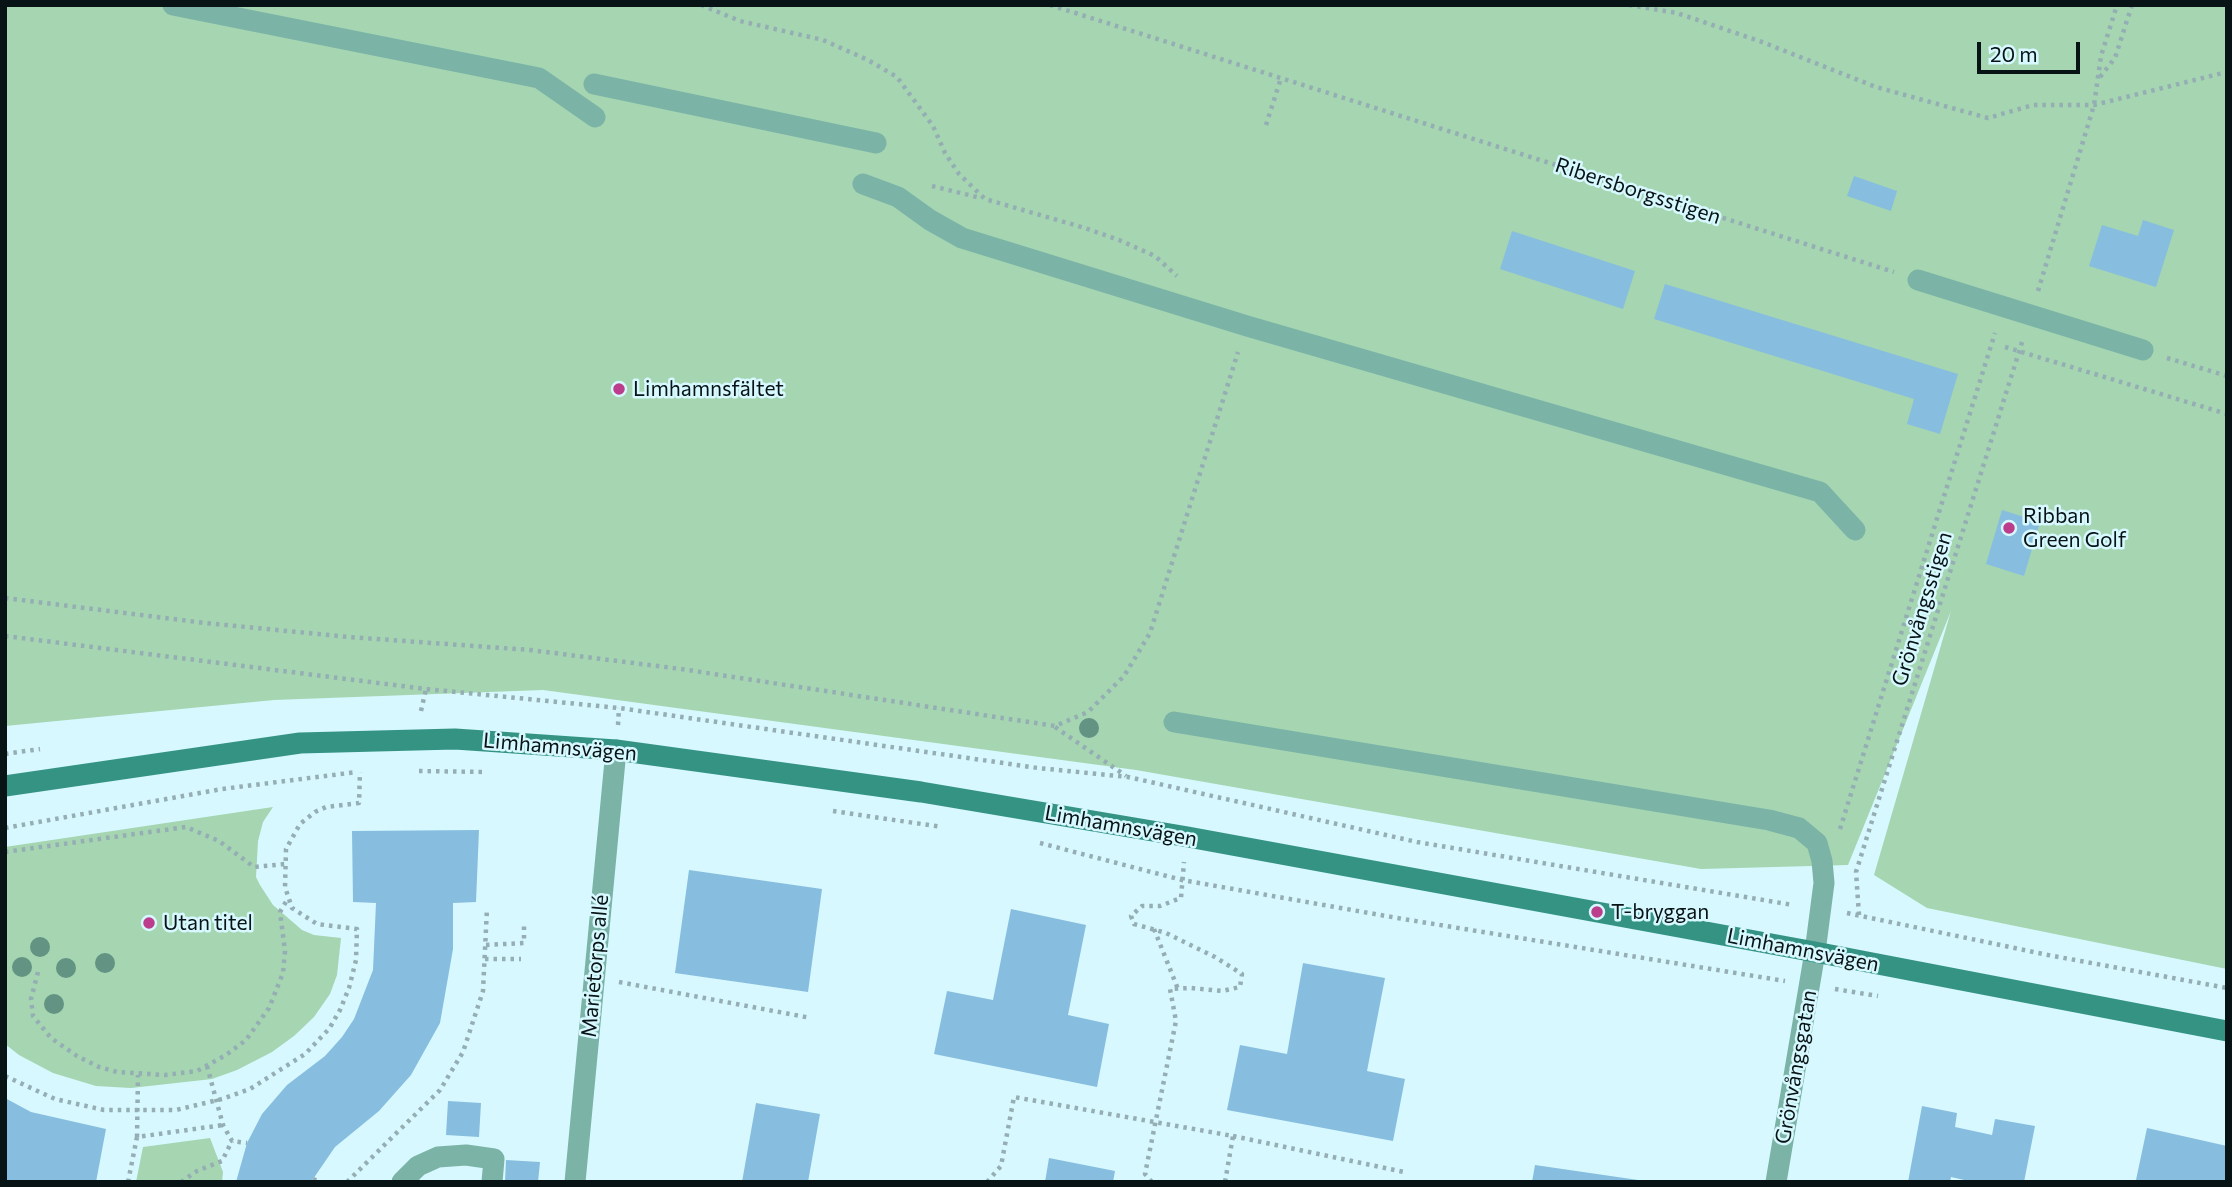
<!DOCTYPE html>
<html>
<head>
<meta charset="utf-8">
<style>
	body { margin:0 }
	#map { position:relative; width:2232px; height:1187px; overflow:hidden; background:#d7f8fe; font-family:Commissioner,sans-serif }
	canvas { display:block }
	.frame { position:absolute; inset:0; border:7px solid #071315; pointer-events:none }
	.scale { position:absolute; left:1977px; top:42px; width:103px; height:32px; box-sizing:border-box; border:4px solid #071315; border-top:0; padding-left:9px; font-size:21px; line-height:24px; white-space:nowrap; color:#071315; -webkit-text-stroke:5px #d7f8fe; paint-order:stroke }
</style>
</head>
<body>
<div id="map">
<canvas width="2232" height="1187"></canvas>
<div class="frame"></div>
<div class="scale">20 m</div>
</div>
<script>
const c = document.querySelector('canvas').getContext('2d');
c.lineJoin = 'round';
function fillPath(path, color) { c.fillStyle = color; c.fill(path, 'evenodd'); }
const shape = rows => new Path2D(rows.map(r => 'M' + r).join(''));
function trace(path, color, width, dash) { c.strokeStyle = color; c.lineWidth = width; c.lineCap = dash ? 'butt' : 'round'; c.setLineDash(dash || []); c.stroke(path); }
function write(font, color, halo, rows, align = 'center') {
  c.font = font + ' Commissioner,sans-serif'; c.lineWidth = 5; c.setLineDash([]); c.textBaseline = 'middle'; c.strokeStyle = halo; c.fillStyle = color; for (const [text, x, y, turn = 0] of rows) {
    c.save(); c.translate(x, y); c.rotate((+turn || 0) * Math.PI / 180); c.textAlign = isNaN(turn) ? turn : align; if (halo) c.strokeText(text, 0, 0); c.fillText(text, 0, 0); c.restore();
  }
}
fillPath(shape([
	[5,5,2227,5,2227,969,1927,908,1874,875,1951,611,1848,865,1701,869,1136,770,543,690,274,700,5,726],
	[273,807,263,822,258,841,256,877,260,885,273,905,302,930,314,935,341,938,337,975,330,994,314,1017,294,1036,272,1052,237,1070,212,1079,131,1088,96,1086,53,1073,19,1055,5,1044,5,847],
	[210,1138,223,1172,222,1182,136,1182,143,1147]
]), '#a5d5b1');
fillPath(shape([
	[1854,176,1897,191,1891,211,1847,196],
	[2143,220,2174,230,2156,287,2089,266,2102,225,2138,236],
	[1512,231,1635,271,1623,309,1500,269],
	[1665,284,1958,374,1940,434,1907,424,1914,399,1654,319],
	[2002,510,2040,522,2024,576,1986,564],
	[479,830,476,902,453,903,453,949,440,1023,411,1075,379,1111,335,1147,311,1182,236,1182,247,1143,262,1114,287,1085,325,1056,342,1037,354,1019,373,970,376,903,353,902,352,831],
	[689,870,822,889,808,992,675,973],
	[1011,909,1086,925,1068,1015,1109,1024,1097,1087,934,1054,947,991,993,1000],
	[1303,963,1385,978,1367,1071,1405,1079,1393,1141,1227,1110,1240,1045,1287,1054],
	[5,1098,31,1112,106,1129,96,1182,5,1182],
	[448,1101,481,1103,479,1137,446,1135],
	[756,1103,820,1114,808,1182,742,1182],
	[1922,1106,1957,1113,1955,1127,1992,1135,1995,1119,2035,1126,2024,1182,1973,1182,1951,1177,1950,1182,1908,1182],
	[2147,1128,2227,1146,2227,1182,2136,1180],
	[1049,1158,1115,1171,1113,1182,1045,1182],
	[506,1160,540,1162,538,1182,505,1182],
	[1535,1165,1638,1180,1638,1182,1532,1182]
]), '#87bedf');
trace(shape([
	[701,5,740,21,823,40,868,60,897,77,933,126,945,153,959,174,985,199,1085,228,1119,240,1155,256,1177,276],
	[1050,5,1894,272],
	[1629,5,1677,13,1762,42,1876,87,1988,118,2033,105,2094,105,2227,72],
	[2100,77,2115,58,2132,5],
	[1266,125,1281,78],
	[932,186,981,198],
	[2038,291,2094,105,2101,56,2117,5],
	[2005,347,2227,414],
	[2167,358,2227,376],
	[5,598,205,623,349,637,530,650,681,669,1055,726,1088,712,1124,676,1150,633,1238,352],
	[5,636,426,689,619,708,1038,768,1128,777,1417,842,1793,905],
	[421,711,426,689],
	[618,725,619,708],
	[1055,727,1126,776],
	[5,754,40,749],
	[419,771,487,772],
	[833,811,942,827],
	[5,828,222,789,357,772],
	[1840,829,1995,333],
	[1040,843,1182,880,1403,919,1785,981],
	[5,852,186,827,219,841,254,867,285,864],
	[1847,913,2048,955,2227,988],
	[1859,915,1856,872,2023,339],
	[1154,929,1178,989],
	[486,945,524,943,524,925],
	[485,959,521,959],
	[38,972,31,999,33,1016,51,1038,77,1056,99,1067,117,1072,165,1075,197,1071,226,1055,246,1040,269,1008,283,973,285,951,280,912,287,900],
	[619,982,811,1018],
	[1835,989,1878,996],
	[207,1066,223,1125,232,1141,247,1143],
	[5,1076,55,1099,104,1110,176,1110,222,1099,250,1089,305,1054,329,1029,340,1010,349,988,356,960,357,929,317,924,292,908,285,887,286,849,300,824,315,812,326,807,359,803,360,772],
	[1233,1136,1404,1172],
	[137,1137,138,1075],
	[313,1179,320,1182],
	[128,1182,137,1137,223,1125],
	[181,1182,197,1171,222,1161,232,1141],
	[347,1182,440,1090,463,1052,483,991,487,908],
	[987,1182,1001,1166,1014,1097,1233,1136,1225,1182],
	[1152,1182,1145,1174,1176,1021,1170,989,1191,988,1222,991,1240,987,1242,974,1215,957,1166,933,1134,924,1131,916,1142,906,1160,906,1181,898,1184,862]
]), '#94aeb3', 4.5, [3.5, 5]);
trace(shape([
	[173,5,539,78,595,117],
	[594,84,876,143],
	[863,184,898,197,930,220,962,238,1247,326,1820,492,1855,530],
	[1174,722,1769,820,1799,828,1817,843,1822,861,1824,883,1815,952],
	[402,1182,418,1166,438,1157,466,1155,494,1159,492,1182]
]), '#7bb3a7', 21);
trace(shape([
	[1918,280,2143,350],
	[575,1182,616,750],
	[1776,1182,1815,952]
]), '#7bb3a7', 21);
trace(shape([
	[5,786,300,743,455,739,616,750,921,792,1188,837,1815,952,2227,1031]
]), '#359384', 21);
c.fillStyle = '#629383';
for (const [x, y] of [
	[1089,728],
	[40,947],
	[105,963],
	[22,967],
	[66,968],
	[54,1004]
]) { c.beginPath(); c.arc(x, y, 10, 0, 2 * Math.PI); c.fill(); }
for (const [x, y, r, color] of [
	[619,389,7,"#bb3d8b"],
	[2009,528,7,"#bb3d8b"],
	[1597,912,7,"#bb3d8b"],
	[149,923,7,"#bb3d8b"]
]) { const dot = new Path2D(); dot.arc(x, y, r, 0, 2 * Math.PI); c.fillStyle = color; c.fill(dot); trace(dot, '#d7f8fe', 2.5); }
write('21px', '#071315', '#d7f8fe', [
	["Ribersborgsstigen",1638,191,18],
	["Grönvångsstigen",1922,609,-73],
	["Limhamnsvägen",560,747,5],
	["Limhamnsvägen",1121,826,10],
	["Limhamnsvägen",1803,950,11],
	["Marietorps allé",595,966,-85],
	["Grönvångsgatan",1796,1067,-80]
]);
write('21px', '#071315', '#d7f8fe', [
	["Limhamnsfältet",633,389],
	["Ribban",2023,516],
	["Green Golf",2023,540],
	["T-bryggan",1611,912],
	["Utan titel",163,923]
], 'left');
</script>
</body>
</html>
